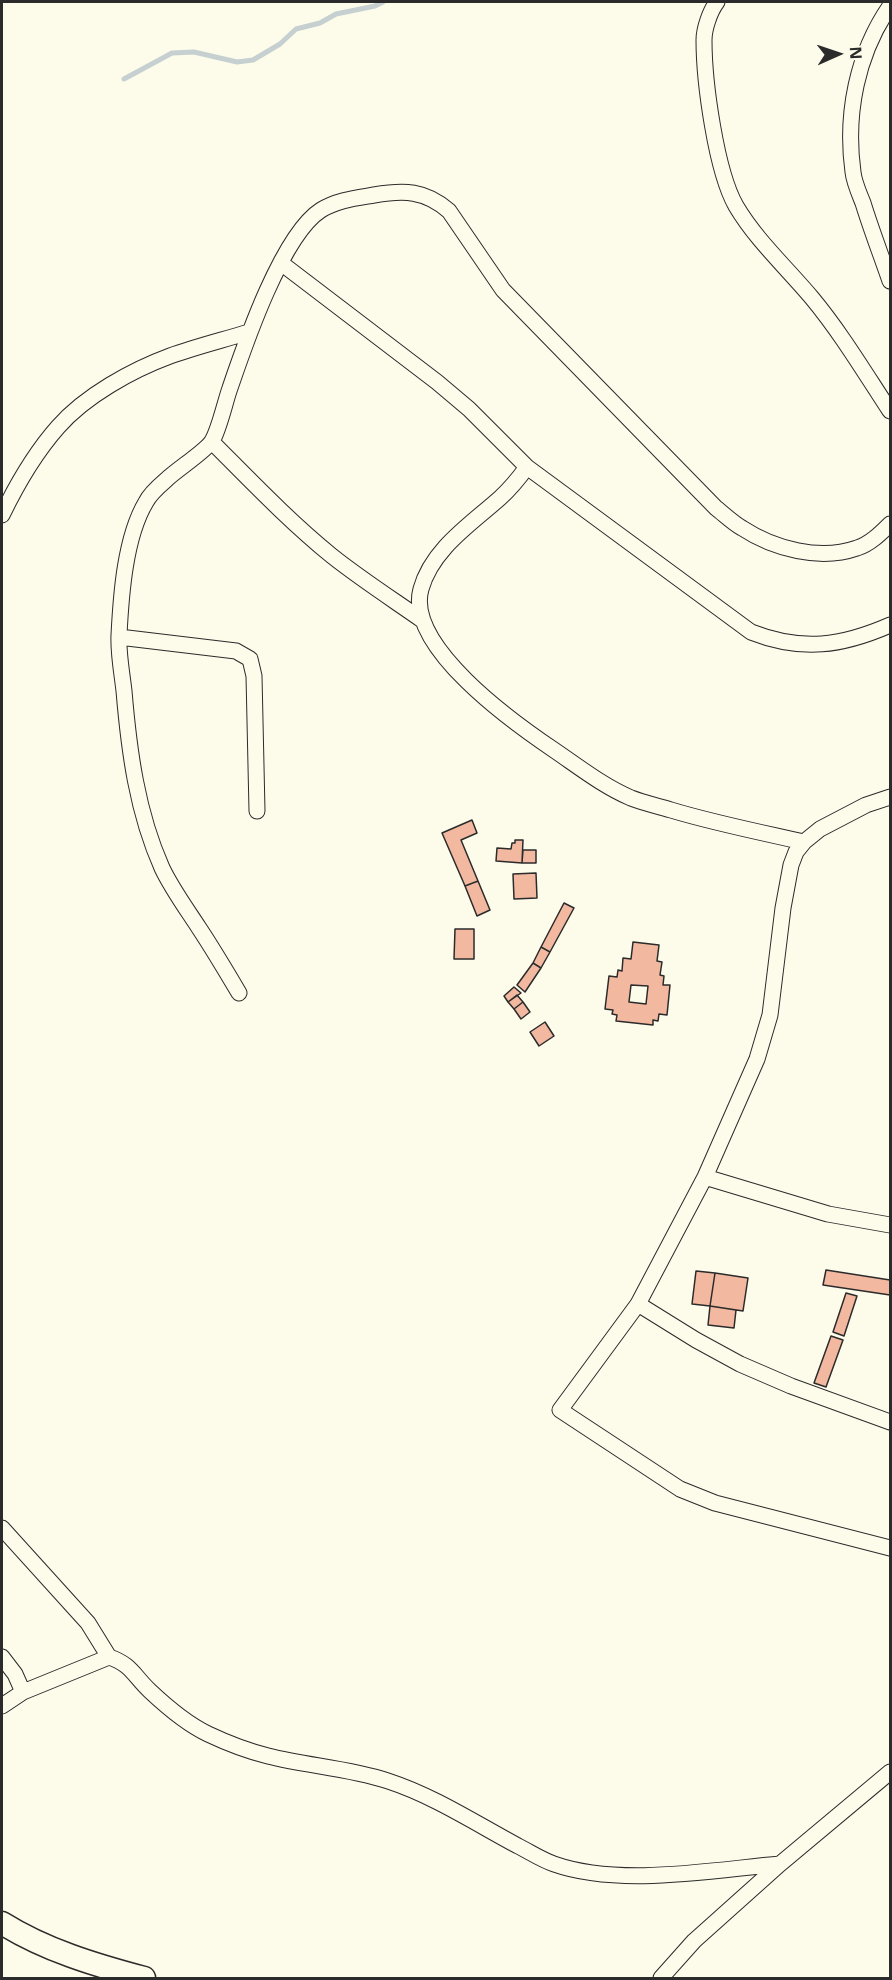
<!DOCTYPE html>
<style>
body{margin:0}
#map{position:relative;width:892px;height:1980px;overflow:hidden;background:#fdfbea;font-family:"Noto Sans",sans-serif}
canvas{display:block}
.frame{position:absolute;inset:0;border:3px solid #2b2b2b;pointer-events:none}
.north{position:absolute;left:808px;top:24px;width:60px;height:60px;-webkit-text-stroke:4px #fdfbea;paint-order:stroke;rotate:87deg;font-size:16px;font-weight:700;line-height:24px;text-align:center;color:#2b2b2b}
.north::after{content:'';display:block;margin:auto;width:21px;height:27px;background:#2b2b2b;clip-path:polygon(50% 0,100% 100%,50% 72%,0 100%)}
</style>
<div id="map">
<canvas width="892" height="1980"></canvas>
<div class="frame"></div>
<div class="north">N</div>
</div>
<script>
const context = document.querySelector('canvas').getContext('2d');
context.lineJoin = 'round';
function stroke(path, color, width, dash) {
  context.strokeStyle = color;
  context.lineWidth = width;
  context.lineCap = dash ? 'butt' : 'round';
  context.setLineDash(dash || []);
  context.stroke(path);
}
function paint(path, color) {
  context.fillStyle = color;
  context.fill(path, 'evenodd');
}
stroke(new Path2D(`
 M124 79 172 53 194 52 237 62 253 60 280 44 296 29 320 23 336 14 375 6 383 2`), '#c7d0d0', 5);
const building = new Path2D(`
 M472 820 477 833 461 840 478 881 465 886 442 833Z
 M515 840H523L522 863 496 861 497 848 511 849 512 843H515Z
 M523 850H536V863H522Z
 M536 873 537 898 514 899 513 874Z
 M478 881 490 910 477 916 465 886Z
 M564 903 574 908 550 952 541 947Z
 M455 929H474V959H454Z
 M633 942 659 945 657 961 662 962 660 975 664 976 663 985H670L667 1015 659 1014 658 1021 653 1020V1025L616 1021 617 1015 612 1014 613 1010 605 1009 609 976 617 977 618 970 622 971 623 958 631 959Z
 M541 947 550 952 541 968 533 963Z
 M533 963 541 968 525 992 517 985Z
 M631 985 648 986 646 1004 629 1002Z
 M514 987 521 993 508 1002 504 996Z
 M517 995 523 1002 514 1009 508 1002Z
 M523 1002 530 1012 521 1019 514 1009Z
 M545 1022 554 1036 539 1046 530 1032Z
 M826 1270 890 1280V1295L823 1285Z
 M696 1271 715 1273 710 1306 692 1304Z
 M715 1273 748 1278 743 1311 710 1306Z
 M846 1293 857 1296 844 1336 833 1332Z
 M710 1306 736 1310 734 1328 708 1325Z
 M831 1336 843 1340 826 1387 814 1383Z`);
paint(building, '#f2b8a0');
stroke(building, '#2b2b2b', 1.5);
const street = new Path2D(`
 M717 2C710 11 704 29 704 40 704 82 716 171 736 206 756 240 787 268 812 298 841 333 865 373 890 411
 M890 6C857 54 845 114 853 172 854 182 859 193 863 203 871 229 881 255 890 281
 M281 263 437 382 469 409 527 467 751 632C802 652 842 646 890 625
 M212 442C251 481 289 521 332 556 361 579 392 599 422 620
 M527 467C519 478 511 488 500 498 471 524 432 549 421 589 405 646 514 723 554 750 579 767 603 786 631 798 644 803 658 806 671 810 714 823 759 832 804 842
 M2 515C17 484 35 453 58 427 85 396 132 370 170 356 195 347 223 340 249 332
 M119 637 236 651 250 659 254 676 257 811
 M890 797 866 805 820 829 804 842 796 852 791 865 783 908 770 1015 757 1059 705 1177 638 1304 560 1410 680 1489 715 1503 890 1548
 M239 993C226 971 213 949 199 928 186 908 172 889 162 868 137 812 129 751 124 691 122 673 118 653 119 635 121 595 125 537 146 502 150 494 159 486 166 480 176 470 206 451 212 441 219 430 225 402 230 388 245 344 282 235 321 210 337 200 356 198 374 195 404 190 425 190 449 211L503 290 716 508C725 515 733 523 742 528 774 549 820 561 857 548 870 544 881 533 890 524
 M705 1177 828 1214 890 1225
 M638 1304 696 1340 740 1364 791 1386 890 1422
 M2 1528 88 1623 109 1657
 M2 1657 15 1674 23 1692
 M2 1706 23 1692 109 1657C131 1664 134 1676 150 1691 167 1707 187 1724 208 1734 227 1743 248 1751 268 1756 307 1766 349 1768 388 1781 434 1796 475 1823 518 1846 530 1852 542 1860 554 1864 619 1887 712 1870 780 1864
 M661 1978 694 1941 780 1864 890 1772`);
const secondary = new Path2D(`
 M2 1923C45 1950 95 1965 144 1978`);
stroke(street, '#2b2b2b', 17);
stroke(secondary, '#2b2b2b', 25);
stroke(street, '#fdfbea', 15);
stroke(secondary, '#fdfbea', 22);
</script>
